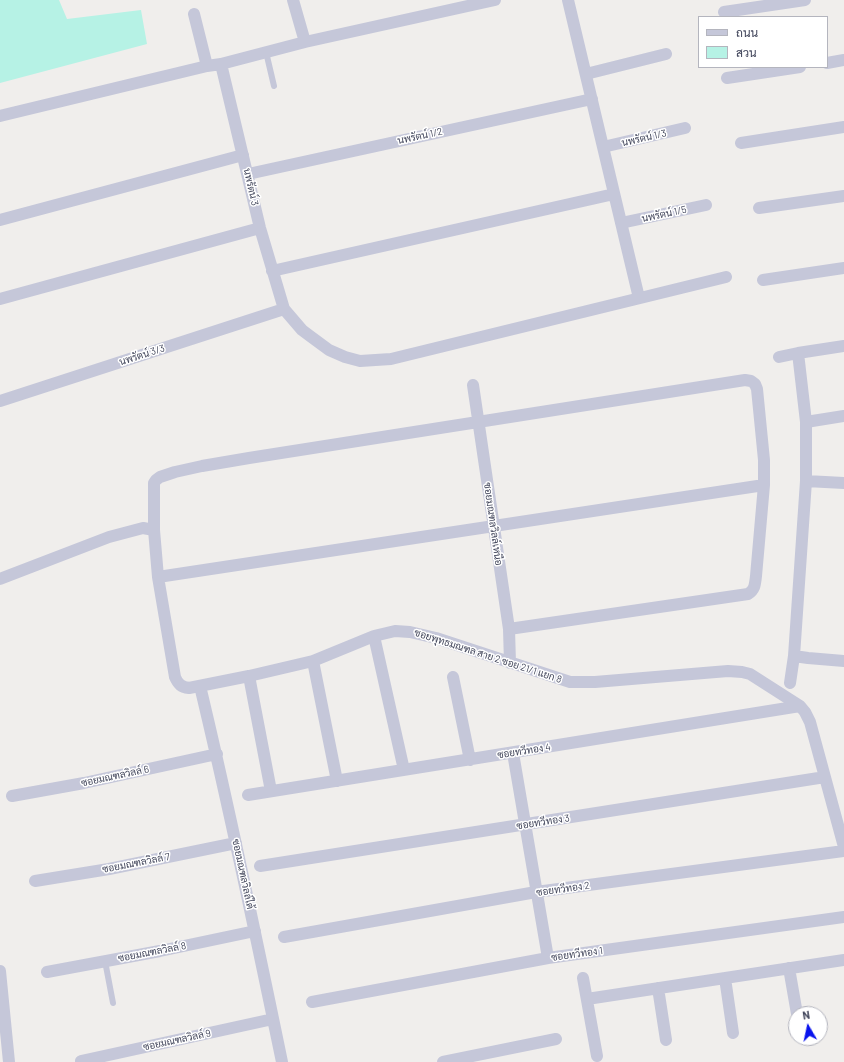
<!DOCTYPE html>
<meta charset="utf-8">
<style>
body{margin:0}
#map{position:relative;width:844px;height:1062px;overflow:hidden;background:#f0eeec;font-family:Barlow,Sarabun,sans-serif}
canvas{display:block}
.legend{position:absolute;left:698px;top:16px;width:130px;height:52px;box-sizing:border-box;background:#fff;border:1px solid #b4b5be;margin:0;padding:5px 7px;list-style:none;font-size:12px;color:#43475c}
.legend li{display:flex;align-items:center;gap:8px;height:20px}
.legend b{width:20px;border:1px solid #b4b5be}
.north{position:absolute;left:788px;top:1006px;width:40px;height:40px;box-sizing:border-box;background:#fff;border:1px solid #b4b5be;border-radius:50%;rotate:351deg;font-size:11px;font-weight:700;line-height:16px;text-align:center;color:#43475c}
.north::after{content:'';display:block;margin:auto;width:14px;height:18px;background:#0913ed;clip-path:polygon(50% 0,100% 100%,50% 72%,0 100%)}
</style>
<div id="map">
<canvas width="844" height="1062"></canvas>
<ul class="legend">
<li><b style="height:5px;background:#c5c7d9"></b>ถนน</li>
<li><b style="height:11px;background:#b6f2e5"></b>สวน</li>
</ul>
<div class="north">N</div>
</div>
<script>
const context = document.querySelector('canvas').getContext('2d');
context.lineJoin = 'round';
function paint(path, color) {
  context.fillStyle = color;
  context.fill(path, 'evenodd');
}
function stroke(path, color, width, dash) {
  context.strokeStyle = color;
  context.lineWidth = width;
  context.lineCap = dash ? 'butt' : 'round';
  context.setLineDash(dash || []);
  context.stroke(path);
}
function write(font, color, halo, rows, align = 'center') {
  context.font = font + ' Barlow,Sarabun,sans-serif';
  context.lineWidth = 3;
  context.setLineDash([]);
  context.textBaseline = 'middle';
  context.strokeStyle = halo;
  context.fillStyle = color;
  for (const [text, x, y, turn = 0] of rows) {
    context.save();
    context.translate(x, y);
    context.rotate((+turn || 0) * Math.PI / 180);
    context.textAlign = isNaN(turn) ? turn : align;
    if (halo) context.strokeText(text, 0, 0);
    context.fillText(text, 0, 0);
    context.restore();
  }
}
paint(new Path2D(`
 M0 0H59L67 19 141 10 147 44 0 83Z`), '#b6f2e5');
stroke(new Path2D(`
 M266 52 274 86
 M105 961 113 1003`), '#c5c7d9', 6);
stroke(new Path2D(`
 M293 0 305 42
 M568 0 639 298
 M724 12 805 0
 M194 14 207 66
 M827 63 844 60
 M221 64 260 228 284 309 302 330 310 336 329 350 345 357 360 361 391 359 726 277
 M586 74 666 54
 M727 78 800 67
 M0 116 207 66 221 64 305 42 495 0
 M741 143 844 127
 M603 147 685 128
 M248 174 592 99
 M759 208 844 196
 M0 220 243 155
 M621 223 706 205
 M272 271 614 194
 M763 280 844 268
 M0 299 260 228
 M798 353 806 422 844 416
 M779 357 798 353 844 346
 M473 385 509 629 510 663
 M0 401 284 309
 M806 422V481L794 656 808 658 844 661
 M806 481 844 483
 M154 530V483L156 480 160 477 175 472 202 466 249 458 745 380 751 381 755 384 757 389 764 460V485L756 576C755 584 755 590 748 594L509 629
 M158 577 764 485
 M0 579 109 537 143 528 154 530 158 577 175 677C178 684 181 687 189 688L249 676 313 661 374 636 395 631 410 632 436 638 570 682H595L728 671 742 672 750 674 800 706 805 712 810 722 844 847
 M374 636 404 770
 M313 661 337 781
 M249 676 271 791
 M453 677 470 760
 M790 683 794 656
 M200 686C230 811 256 936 282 1062
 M513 753 548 958
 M248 795 800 706
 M12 796 84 783 217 754
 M260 866 825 777
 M35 881 109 869 236 843
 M284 937 536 892 844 851
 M789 968 797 1014
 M0 971 9 1062
 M47 972 160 951 255 931
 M583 978 597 1056
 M725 978 733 1033
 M658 988 666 1040
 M587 999 844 960
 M312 1002 548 958 844 917
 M81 1061 273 1019
 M443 1062 556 1039`), '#c5c7d9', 12);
write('10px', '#43475c', '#fff', [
 ["นพรัตน์ 1/2",420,136,-12],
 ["นพรัตน์ 1/3",644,138,-13],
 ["นพรัตน์ 3",251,187,77],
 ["นพรัตน์ 1/5",664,214,-12],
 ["นพรัตน์ 3/3",142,355,-18],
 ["ซอยมณฑลวิลล์เหนือ",493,524,82],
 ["ซอยพุทธมณฑล สาย 2 ซอย 21/1 แยก 8",488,656,18],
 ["ซอยทวีทอง 4",524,751,-9],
 ["ซอยมณฑลวิลล์ 6",115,776,-12],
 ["ซอยทวีทอง 3",543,822,-9],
 ["ซอยมณฑลวิลล์ 7",136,863,-11],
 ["ซอยมณฑลวิลล์ใต้",243,874,78],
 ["ซอยทวีทอง 2",563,889,-8],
 ["ซอยมณฑลวิลล์ 8",152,952,-11],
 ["ซอยทวีทอง 1",577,954,-8],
 ["ซอยมณฑลวิลล์ 9",177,1040,-12]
]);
</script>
